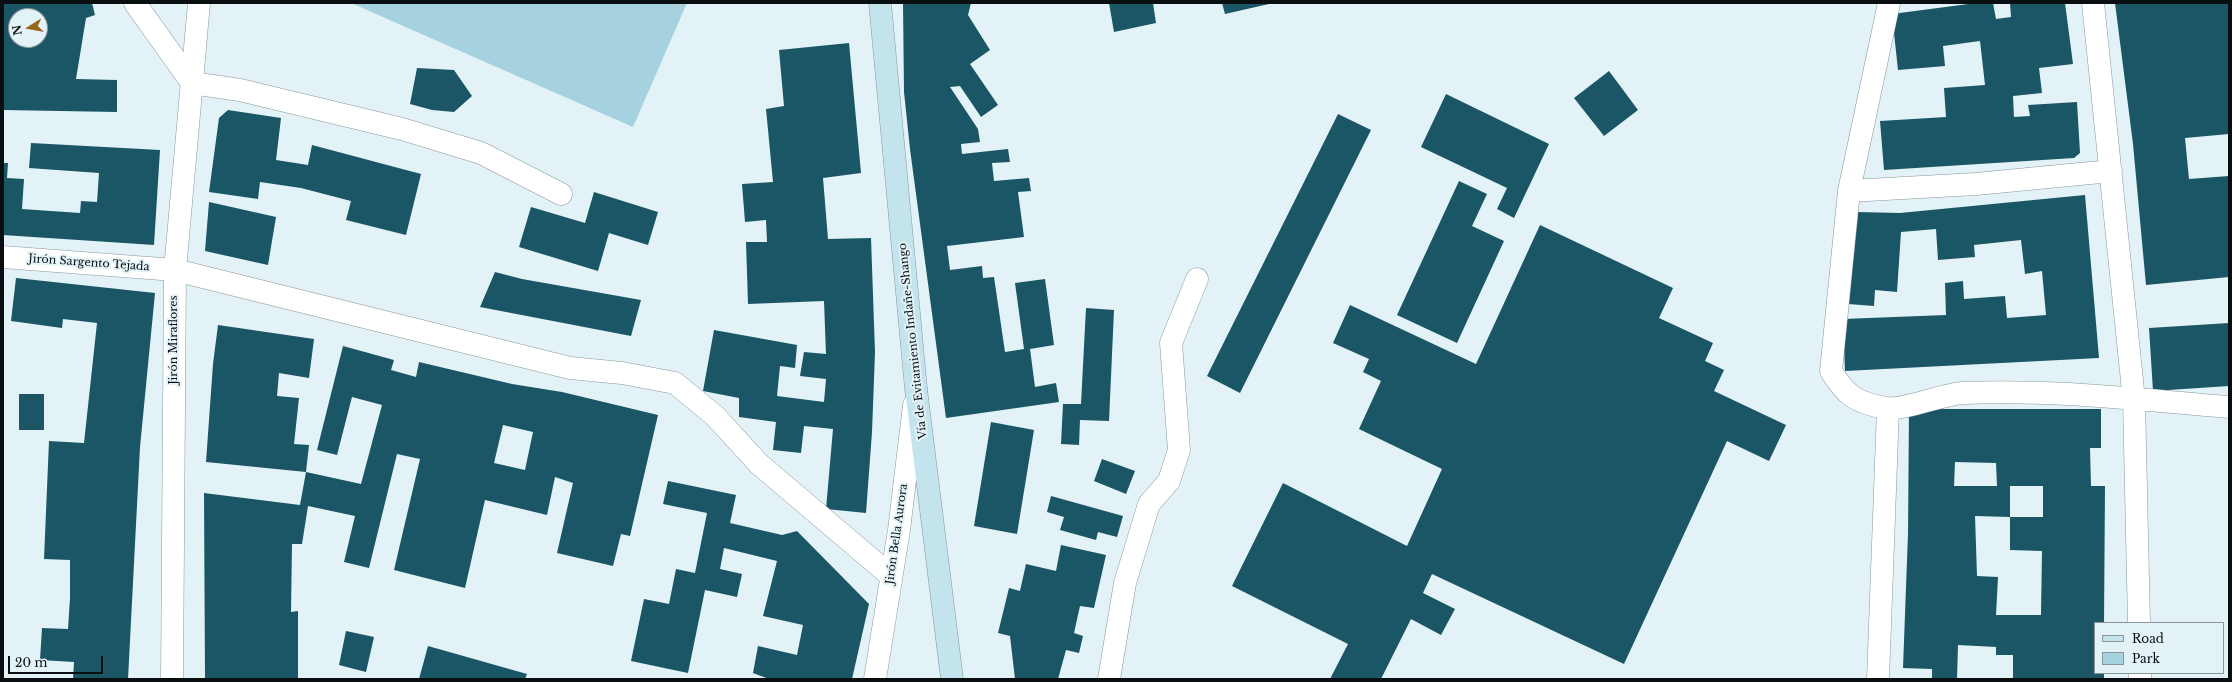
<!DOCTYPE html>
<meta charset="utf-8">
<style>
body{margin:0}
#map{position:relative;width:2232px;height:682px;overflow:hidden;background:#e2f2f6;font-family:"Libre Baskerville",serif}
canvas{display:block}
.frame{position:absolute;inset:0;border:4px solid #090e10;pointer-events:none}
.legend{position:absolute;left:2094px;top:622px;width:130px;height:52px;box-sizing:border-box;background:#e2f2f6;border:1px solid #8b979a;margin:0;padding:5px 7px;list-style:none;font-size:12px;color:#090e10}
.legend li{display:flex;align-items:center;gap:8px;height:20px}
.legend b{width:20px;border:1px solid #8b979a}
.north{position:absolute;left:8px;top:8px;width:40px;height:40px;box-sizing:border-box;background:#e2f2f6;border:1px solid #8b979a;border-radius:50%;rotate:259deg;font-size:11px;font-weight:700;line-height:16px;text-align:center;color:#090e10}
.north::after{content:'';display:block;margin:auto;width:14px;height:18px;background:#99641c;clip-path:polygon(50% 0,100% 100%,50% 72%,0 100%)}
.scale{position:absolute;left:8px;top:656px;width:95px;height:18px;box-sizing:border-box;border:2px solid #090e10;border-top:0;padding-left:5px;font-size:12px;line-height:14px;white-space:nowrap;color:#090e10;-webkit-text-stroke:3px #e2f2f6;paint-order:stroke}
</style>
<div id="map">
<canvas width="2232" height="682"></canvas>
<div class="frame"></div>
<ul class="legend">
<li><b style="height:5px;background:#c3e4ed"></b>Road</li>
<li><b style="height:11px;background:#a6d2e0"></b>Park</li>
</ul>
<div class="north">N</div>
<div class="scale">20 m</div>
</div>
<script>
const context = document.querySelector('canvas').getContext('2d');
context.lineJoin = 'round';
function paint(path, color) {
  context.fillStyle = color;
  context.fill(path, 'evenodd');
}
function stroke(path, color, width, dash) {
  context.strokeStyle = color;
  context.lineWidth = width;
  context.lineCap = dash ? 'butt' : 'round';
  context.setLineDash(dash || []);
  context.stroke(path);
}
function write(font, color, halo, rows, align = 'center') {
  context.font = font + ' "Libre Baskerville",serif';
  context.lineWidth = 4;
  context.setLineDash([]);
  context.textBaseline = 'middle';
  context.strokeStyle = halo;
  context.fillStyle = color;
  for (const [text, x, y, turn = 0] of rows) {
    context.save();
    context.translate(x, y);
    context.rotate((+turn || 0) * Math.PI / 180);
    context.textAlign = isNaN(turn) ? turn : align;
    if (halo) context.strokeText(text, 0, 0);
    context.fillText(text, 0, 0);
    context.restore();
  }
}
paint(new Path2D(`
 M351 3H687L633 127Z`), '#a6d2e0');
paint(new Path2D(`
 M3 3H92L95 15 86 18 76 79 117 80V112L3 110ZM16 16H40V40H16Z
 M903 3H971L968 15 990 50 970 64 998 105 981 117 960 86 950 87 978 129 980 142 961 144 962 154 1008 149 1010 162 992 163 994 181 1029 178 1031 191 1018 192 1024 237 947 246 950 270 982 266 983 278 994 277 1005 352 1024 349 1015 283 1045 279 1054 345 1030 349 1035 387 1056 383 1059 402 946 418 910 149 904 92Z
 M1109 3H1153L1156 23 1114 32Z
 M1222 3H1269V4L1225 14Z
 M1976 3H1993L1996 19 2011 17 2010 3H2065L2073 64 2039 68 2042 93 2013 96 2014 117 2030 116 2028 105 2077 102 2080 153 2074 158 1884 170 1880 121 1946 117 1944 88 1985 85 1980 41 1943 46 1945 66 1898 70 1892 14Z
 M2115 3H2229V134L2185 138 2189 179 2229 176V277L2146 285 2133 144Z
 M849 43 861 173 823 178 828 239 871 238 875 352 872 432 866 513 826 509 833 429 804 426 801 453 773 450 776 422 739 417V398L703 391 714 330 797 345 795 368 780 366 777 396 824 402 826 379 800 376 804 352 826 354 824 301 748 304 746 242H767L766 220 745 222 742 184 773 182 766 109 784 106 779 50Z
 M417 68 454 70 472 96 454 112 432 110 410 104Z
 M1609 71 1638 110 1604 136 1574 98Z
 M1446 94 1549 144 1514 218 1497 209 1507 188 1421 147Z
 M228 110 281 118 276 160 308 165 312 145 421 174 406 235 346 220 351 201 301 188 260 182 258 199 209 192 219 118Z
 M1338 114 1371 130 1240 393 1207 376Z
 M31 143 160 150 154 245 3 235V163H8L7 178 24 179 22 209 80 213 81 201 97 202 99 173 29 168Z
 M1459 181 1487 194 1472 226 1504 241 1457 343 1397 315Z
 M594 192 658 212 648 245 609 233 598 271 519 247 531 207 585 223Z
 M2085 195 2099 358 1845 371 1843 319 1946 315 1945 283 1963 281 1964 299 2005 296 2007 318 2046 315 2042 271 2025 274 2021 240 1974 245 1975 257 1938 260 1936 229 1901 232 1897 292 1875 290 1874 306 1848 304 1857 212 1900 213Z
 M209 202 276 217 268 265 205 251Z
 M1540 225 1673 288 1659 318 1713 343 1705 361 1724 370 1714 391 1786 425 1769 461 1727 441 1624 664 1432 574 1423 593 1455 609 1441 635 1411 619 1381 679H1330L1348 644 1232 586 1283 483 1407 546 1442 469 1359 429 1381 381 1363 372 1369 359 1333 343 1350 305 1476 364Z
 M495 272 522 279 641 300 631 336 480 307Z
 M16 278 155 293 140 447 128 679H73L74 662 40 660 42 628 68 629 70 598V560L44 559 49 441 84 443 97 323 63 319 62 328 11 321Z
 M1086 308 1114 310 1109 421 1080 420 1079 445 1061 444 1063 404H1081Z
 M2229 323V386L2153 391 2149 328Z
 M218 325 314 339 309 378 279 373 277 396 299 398 294 444 309 445 306 472 206 462 213 364Z
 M343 346 394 360 391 370 416 377 419 362 512 384 562 392 658 415 630 536 621 534 613 566 557 553 573 483 555 477 547 515 485 500 465 588 394 570 420 459 397 454 369 568 344 562 355 516 308 506 302 544H292L291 612 298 611V679H205L204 493 300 505 306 472 361 484 382 405 352 397 337 455 317 450ZM503 425 533 432 525 470 494 463Z
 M19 394H44V430H19Z
 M1909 409H2101V448H2090L2091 486H2105L2104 623H2095V673H2104V679H2013V655H1996V647L1958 645 1957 679H1932V669L1903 668 1908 534ZM1955 462 1996 463 1997 486H1954ZM2010 486H2043V517H2010V550L2042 551 2041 615H1996L1998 577 1977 576 1975 516 2010 517Z
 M991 422 1034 430 1017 534 974 526Z
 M1102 459 1135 471 1126 494 1094 481Z
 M668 481 736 495 730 523 782 535 797 531 869 604 852 679H769L753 673 758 646 797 655 803 625 763 616 777 561 724 548 720 569 742 574 737 597 705 590 688 673 631 661 644 599 669 604 676 569 695 573 707 513 663 504Z
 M1051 496 1123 516 1117 537 1098 532 1096 540 1060 530 1064 517 1047 512Z
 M1061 545 1106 555 1094 608 1080 606 1074 633 1083 636 1079 653 1066 650 1058 679H1015L1010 636 998 633 1009 588 1020 591 1026 564 1056 571Z
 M346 631 374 637 366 672 339 665Z
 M428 646 527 674 525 679H419Z`), '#1a5665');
const street = new Path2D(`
 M135 3 192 83 240 90 402 129 481 153 561 194
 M1889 3 1849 191 1831 371C1846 396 1857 403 1886 408 1902 411 1943 394 1963 393 2052 389 2140 400 2229 407
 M2093 3 2134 400 2139 623
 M1849 191 1976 184 2111 171
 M3 257 175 270 570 368 622 373 675 383 715 416 759 464 891 576
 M2140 673V679
 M172 679 175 270 199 3
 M875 679 899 530 914 405
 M1109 679 1125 583 1149 504 1169 481 1179 450 1171 343 1197 279
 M1878 679 1888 409`);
const secondary = new Path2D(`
 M880 3 916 389 952 679`);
stroke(street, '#89979c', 23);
stroke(secondary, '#89979c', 23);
stroke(street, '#fff', 22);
stroke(secondary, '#c3e4ed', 22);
write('11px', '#090e10', '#e2f2f6', [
 ["Jirón Sargento Tejada",89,263,4],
 ["Jirón Miraflores",174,340,-90],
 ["Vía de Evitamiento Indañe-Shango",913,341,-96],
 ["Jirón Bella Aurora",897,534,-82]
]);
</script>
